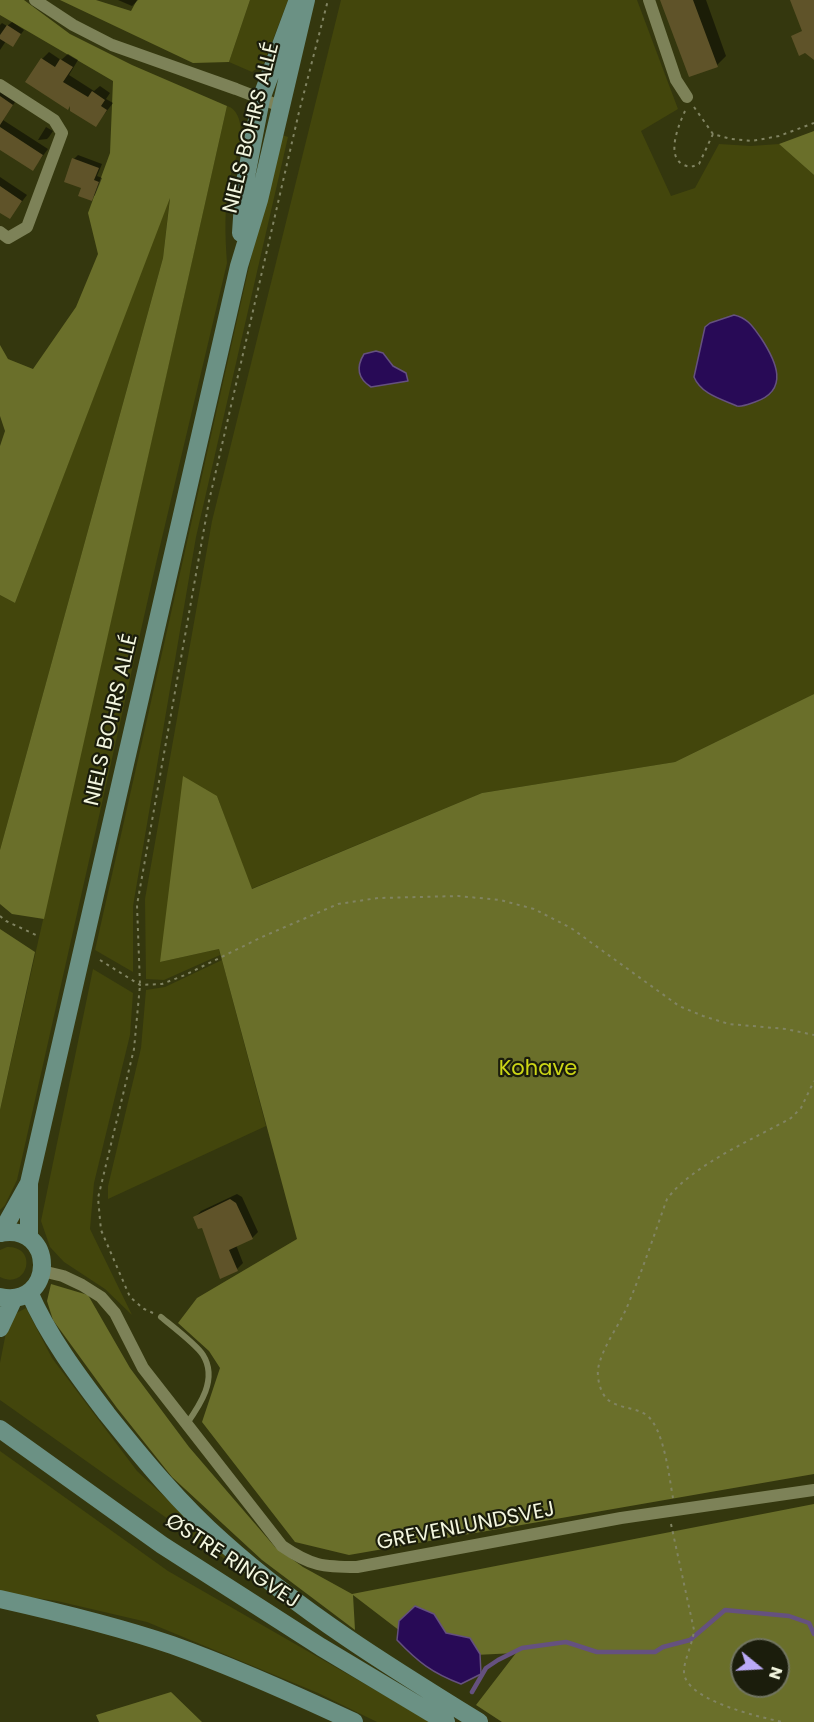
<!DOCTYPE html>
<meta charset="utf-8">
<style>
body{margin:0}
#map{position:relative;width:814px;height:1722px;overflow:hidden;background:#34370e;font-family:Poppins,sans-serif}
canvas{display:block}
.north{position:absolute;left:730px;top:1638px;width:60px;height:60px;box-sizing:border-box;background:#1b1d0c;border:2px solid #717460;border-radius:50%;rotate:108deg;font-size:16px;font-weight:700;line-height:24px;text-align:center;color:#f3f6df}
.north::after{content:'';display:block;margin:auto;width:21px;height:27px;background:#baaaf6;clip-path:polygon(50% 0,100% 100%,50% 72%,0 100%)}
</style>
<div id="map">
<canvas width="814" height="1722"></canvas>
<div class="north">N</div>
</div>
<script>
const context = document.querySelector('canvas').getContext('2d');
context.lineJoin = 'round';
function paint(path, color) {
  context.fillStyle = color;
  context.fill(path, 'evenodd');
}
function stroke(path, color, width, dash) {
  context.strokeStyle = color;
  context.lineWidth = width;
  context.lineCap = dash ? 'butt' : 'round';
  context.setLineDash(dash || []);
  context.stroke(path);
}
function write(font, color, halo, rows, align = 'center') {
  context.font = font + ' Poppins,sans-serif';
  context.lineWidth = 4.5;
  context.setLineDash([]);
  context.textBaseline = 'middle';
  context.strokeStyle = halo;
  context.fillStyle = color;
  for (const [text, x, y, turn = 0] of rows) {
    context.save();
    context.translate(x, y);
    context.rotate((+turn || 0) * Math.PI / 180);
    context.textAlign = isNaN(turn) ? turn : align;
    if (halo) context.strokeText(text, 0, 0);
    context.fillText(text, 0, 0);
    context.restore();
  }
}
paint(new Path2D(`
 M250 0H288L264 63 252 72 229 62Z
 M341 0H637L678 109 641 131 671 196 695 188 719 144 751 146 779 144 814 175V694L675 762 482 793 251 889 217 796 160 962 219 949 220 955 164 980 146 979 145 899 212 521Z
 M227 106C238 109 241 123 241 133 241 149 233 163 230 178 224 207 225 234 227 263L157 559 17 1180 5 1205 0 1210V1110Z
 M279 134 288 137 196 537 133 906V972L95 950Z
 M170 196 163 258 0 850V595L15 603Z
 M222 960 266 1126 108 1199V1186L141 1048 146 990 165 987Z
 M93 969 133 993 130 1035 94 1183 90 1229 132 1315 105 1289 64 1262 50 1247 41 1221Z
 M7 1247C39 1246 28 1291 0 1277V1250Z
 M26 1308 52 1358 137 1471 195 1525 288 1604 0 1400V1363L9 1317Z
 M0 1451 168 1571 431 1722H377L318 1693 147 1622 57 1601 0 1593Z`), '#43460c');
paint(new Path2D(`
 M0 0H24L70 34 132 65 227 106 44 919 12 914 0 904V850L163 258 170 198 15 603 0 595V446L5 431 0 416V345L8 359 33 369 76 307 98 254 88 213 110 153 113 81 0 15Z
 M60 0H96L131 11 137 0H250L229 62 193 63Z
 M814 131V175L779 144Z
 M814 694V1474L349 1555 295 1542 202 1422 220 1368 209 1351 178 1323 197 1298 297 1239 219 949 160 962 183 776 217 796 252 889 482 793 675 762Z
 M0 929 35 952 0 1110Z
 M51 1284 88 1295 130 1368 189 1447 275 1547 303 1567 352 1594 814 1504V1722H502L476 1705 516 1653 434 1657 353 1595 355 1630 262 1560 172 1477 117 1408 53 1320 47 1301ZM742 1650H778V1686H742Z
 M171 1692 202 1722H99L96 1715Z`), '#6a6f2a');
const water = new Path2D(`
 M734 315C748 318 753 327 761 338 776 361 790 390 755 402 749 404 743 407 737 406 721 399 701 394 694 377L705 327 710 323Z
 M376 351 383 353 393 366 406 373 408 381 371 387C357 378 356 367 364 354Z
 M415 1606 434 1614 446 1633 470 1638 480 1654 481 1674 461 1684C432 1673 418 1662 397 1640L399 1621Z`);
paint(water, '#280a56');
stroke(water, '#65517f', 1.5);
paint(new Path2D(`
 M118 0H138L132 6Z
 M662 0H706L726 56 717 65Z
 M12 22 24 30 13 45 6 41 0 50V25L2 23 7 26Z
 M49 52 61 60 68 54 78 60 69 75 94 91 100 86 110 93 106 99 113 103 96 125 72 104 42 59Z
 M0 90 17 99 3 120 48 149 33 169 0 148Z
 M46 127 53 131 49 137 47 139 38 140Z
 M78 155 102 164 97 176 102 178 95 195 91 199 74 159Z
 M0 177 27 195 10 217 0 210Z
 M237 1194 242 1197 258 1232 252 1238 236 1245 243 1263 237 1269 194 1218 201 1211Z`), '#0007');
stroke(new Path2D(`
 M472 1692 486 1668 498 1660 522 1648 566 1642 597 1652H655L663 1647 690 1640 725 1610 789 1616 809 1623 814 1634`), '#65517f', 4.5);
paint(new Path2D(`
 M660 0H693L718 67 689 77Z
 M790 0H814V60L805 53 799 56 791 36 802 31Z
 M7 25 21 34 13 47 0 39V35Z
 M41 58 55 67 60 59 73 67 63 82 88 97 92 91 105 100 101 106 107 110 96 127 70 111V106L68 110 25 82Z
 M0 96 13 105 0 125Z
 M0 127 43 155 33 171 0 150Z
 M72 158 99 168 94 180 99 182 92 201 78 196 81 188 64 182Z
 M0 186 22 201 10 219 0 213Z
 M230 1199 236 1203 253 1239 229 1250 238 1271 220 1279 202 1228 198 1229 193 1217Z`), '#5f5329');
stroke(new Path2D(`
 M694 107 713 134 731 139 752 141 779 136 814 123
 M685 111C679 124 665 157 684 165 690 168 694 166 699 164L713 134
 M0 916 6 921 36 935
 M100 960 140 985 162 984 185 975 262 937 338 904 378 898 458 896 500 900 534 909 571 928 679 1006 703 1016 729 1024 786 1029 814 1035
 M153 1313 144 1309 130 1297 101 1230 98 1198 134 1049 140 985 137 905 209 501 299 112 328 0
 M673 1498C669 1477 664 1426 645 1414 633 1407 617 1408 607 1399 600 1392 597 1378 598 1369 602 1347 619 1326 627 1307 642 1272 654 1235 667 1199 692 1165 754 1139 791 1118L801 1108 814 1081
 M671 1524 694 1630C693 1643 684 1660 684 1671 683 1700 760 1717 782 1722`), '#818462', 2, [3, 4.5]);
stroke(new Path2D(`
 M161 1317C172 1326 197 1345 203 1355 218 1379 200 1405 186 1425`), '#7d8258', 6);
stroke(new Path2D(`
 M35 0 73 25 112 45 236 89 280 106
 M649 0 676 80 687 97
 M0 85 54 120 62 133 27 227 8 238 0 232
 M42 1271 63 1276 82 1285 101 1297 115 1313 143 1368 282 1546C311 1566 323 1567 357 1567L621 1518 814 1490`), '#7d8258', 12);
stroke(new Path2D(`
 M241 233 244 187 261 99 297 2
 M0 1233C57 1222 55 1309 0 1297
 M1 1233 28 1185
 M29 1238V1183L239 266 259 200 306 0
 M29 1292C48 1336 78 1376 107 1414 143 1459 180 1504 223 1542 301 1612 390 1667 479 1722
 M0 1328 14 1298
 M0 1429 162 1545 321 1647 446 1722
 M0 1599C58 1612 116 1626 172 1645 234 1667 294 1694 354 1722`), '#6b9184', 18);
write('21px', '#f3f6df', '#1b1d0c', [
 ["NIELS BOHRS ALLÉ",252,128,-76],
 ["NIELS BOHRS ALLÉ",112,720,-77],
 ["GREVENLUNDSVEJ",466,1527,-11],
 ["ØSTRE RINGVEJ",232,1562,33]
]);
write('21px', '#ccd616', '#1b1d0c', [
 ["Kohave",538,1070]
]);
</script>
